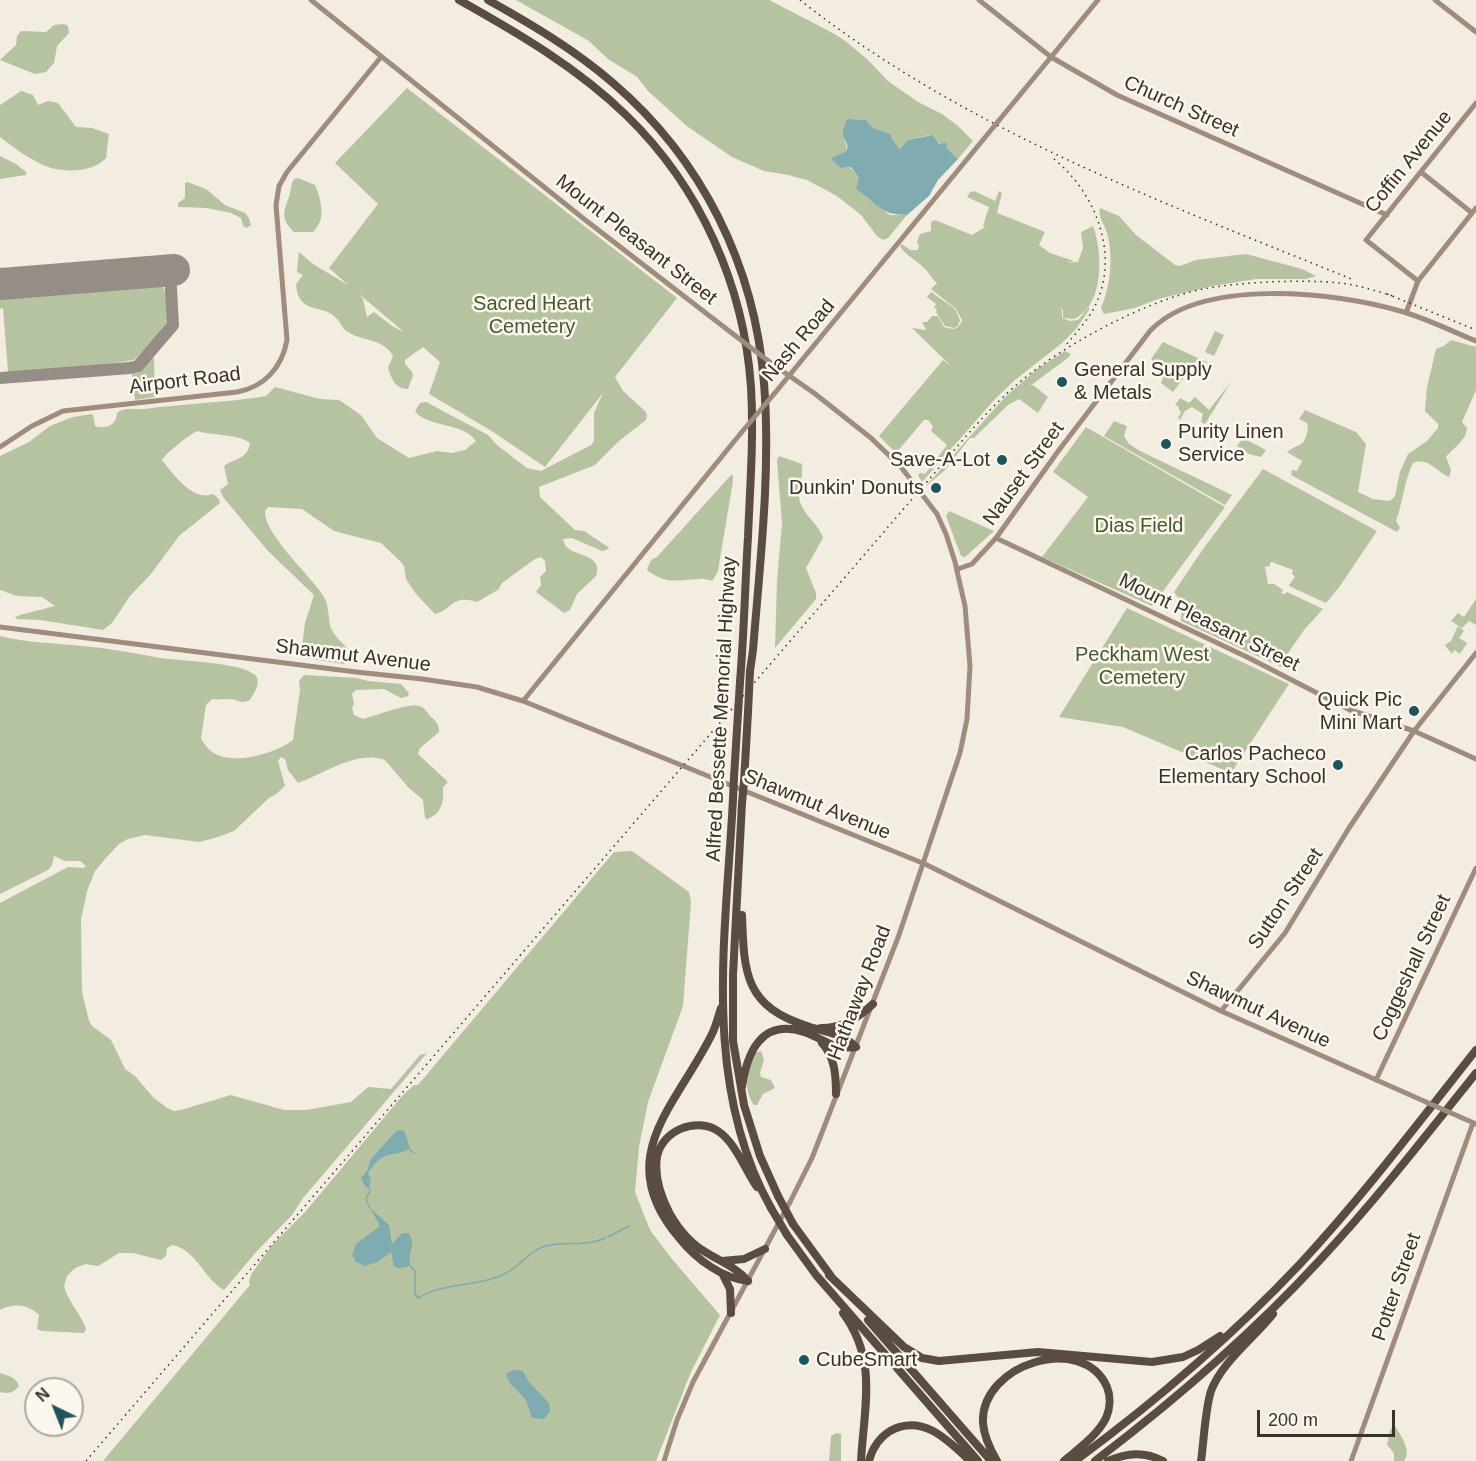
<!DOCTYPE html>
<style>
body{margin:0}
#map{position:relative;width:1476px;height:1461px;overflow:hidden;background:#f3ece1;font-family:Arial,sans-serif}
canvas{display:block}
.north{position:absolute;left:24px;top:1377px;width:60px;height:60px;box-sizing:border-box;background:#fbf6ee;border:2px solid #aea7a0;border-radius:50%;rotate:317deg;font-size:16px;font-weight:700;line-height:24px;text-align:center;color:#3a312b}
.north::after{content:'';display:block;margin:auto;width:21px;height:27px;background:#20545c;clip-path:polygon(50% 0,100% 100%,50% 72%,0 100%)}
.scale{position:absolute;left:1257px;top:1410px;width:138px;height:27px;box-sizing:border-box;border:3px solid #3a312b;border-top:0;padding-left:8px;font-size:18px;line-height:21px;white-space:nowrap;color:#3a312b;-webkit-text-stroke:4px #fbf6ee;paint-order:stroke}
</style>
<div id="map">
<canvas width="1476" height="1461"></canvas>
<div class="north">N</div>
<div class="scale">200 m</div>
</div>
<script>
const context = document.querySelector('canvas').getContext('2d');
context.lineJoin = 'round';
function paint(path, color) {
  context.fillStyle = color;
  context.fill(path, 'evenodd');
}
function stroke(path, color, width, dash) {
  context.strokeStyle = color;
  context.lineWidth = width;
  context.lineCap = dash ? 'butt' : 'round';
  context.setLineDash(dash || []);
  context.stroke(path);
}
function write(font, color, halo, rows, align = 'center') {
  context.font = font + ' Arial,sans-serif';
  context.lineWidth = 5;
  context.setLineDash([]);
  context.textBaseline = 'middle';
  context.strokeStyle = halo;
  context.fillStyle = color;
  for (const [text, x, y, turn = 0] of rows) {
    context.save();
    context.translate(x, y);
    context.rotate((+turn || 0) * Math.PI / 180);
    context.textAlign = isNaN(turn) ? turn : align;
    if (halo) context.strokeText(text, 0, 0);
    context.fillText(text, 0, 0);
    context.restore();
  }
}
paint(new Path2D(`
 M516 0H769L831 32 844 40 867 59 888 81 918 102 942 114 958 126 973 141 958 159 947 148 937 142 933 137 929 135 908 140 901 149 895 145 893 138 873 128 866 120 850 119C848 123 844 130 844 134 844 148 855 151 833 157V161L842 168 850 167 859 178 864 194 874 203 890 215H907L888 238 883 240 877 236 861 215 837 196 807 180 788 175 764 171 732 157 688 127 649 92 637 77 608 59 589 41Z
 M64 24 68 26 69 33 57 46 54 63 46 72 35 74 0 60 16 45 17 36 21 31 46 32 54 25Z
 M407 88 677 298 615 377 623 391 646 412 647 415 646 420 619 441 595 465 539 487 540 497 575 530 584 531 608 547 609 549 602 551 572 538 563 539 566 547C569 548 571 551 575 552 586 557 602 559 596 576L577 594 570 610 564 613 536 592 541 585 540 577 546 571 545 561 541 557 535 559 502 583 498 590 477 602C451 594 453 610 435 614L416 594 406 579 404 566 401 562 381 543 334 531 302 509 268 507 265 511C264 534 308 573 322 594 329 604 328 614 330 625 333 636 343 643 350 651L344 664 305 658 301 655 305 623 314 595 268 551 223 497 220 490 228 484 224 466C235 458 248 459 250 443 235 433 213 436 197 431 188 436 167 452 162 460 173 474 193 502 213 494L219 499 220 503 179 536 151 574 130 596 112 623 103 630 40 620 17 619 15 617 20 615 55 606 42 597 17 596 0 590V456L29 442 50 426 73 417 92 414 94 418 95 426C105 430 117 425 117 413 127 406 133 410 144 409 180 404 217 403 253 398L266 396 275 387 320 399 339 400 361 415 377 438 409 458 437 451 452 453 465 450 476 441C463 422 425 427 415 411L420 403 426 402 488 435 497 445 527 468 541 471 591 445 594 441V413L603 393 545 467 490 430 429 394 440 362 423 347 405 360V364C417 377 413 373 408 389 395 389 392 379 388 368L393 356C383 338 364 342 348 332 341 328 341 322 336 318 323 303 298 316 296 284L303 275 297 272 299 252 313 264 348 285 329 268 378 204 335 163ZM359 294 404 332 392 326 374 312 367 317 363 299Z
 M21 91 33 95 38 105 48 101 58 103 76 127 92 128 109 134 106 158C94 172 65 173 48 167 32 161 14 148 0 137V105Z
 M0 156 16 164 26 172V175L0 179Z
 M298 178 315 185C321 200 327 219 313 232H294C281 219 283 212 289 197 291 191 291 184 294 179Z
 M187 182 206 189 225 205 245 213 249 218 251 225 247 228 243 226 241 218 231 213 207 208 178 207V203L185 198V183Z
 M974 191 995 201 999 191 1002 193 997 213 1045 232 1039 245 1050 253 1074 261 1067 263 1078 262 1083 248 1081 232 1093 226C1102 250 1106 304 1074 319L1063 318V310L1060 307 1062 311V318L1070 321 1078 320 1089 307V310L1076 329 1062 343 1015 380 995 399 922 482 918 475 920 473 925 474 947 445 931 431 933 426 928 420H924L896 453 879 436 943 360 951 366 912 328 926 330 922 322H927L932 316H938L944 327C953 330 959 330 962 320L956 309 931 289 937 283C931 278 928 271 923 267 915 259 906 256 900 246L902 244 910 250H918L919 246 917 242 920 234 931 231V222L935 220 972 235 985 227 983 226 989 207 967 197 970 192Z
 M1100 208 1119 216 1136 235 1175 265 1180 266 1196 260 1246 254 1302 269 1316 276 1306 279H1256L1213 286 1158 299 1135 308 1104 314 1101 308C1111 286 1114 253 1106 230 1103 222 1098 217 1100 208Z
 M154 280 161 282 167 297V322L151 343 134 360 108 364 8 372 3 308 0 309V314V292Z
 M931 292 955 309 960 320 958 326 954 328 945 326 936 312 937 310 934 307 936 304 927 297Z
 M1215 331 1224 335 1214 356 1205 352Z
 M1451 340 1476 347V390L1462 422 1467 428C1466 441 1453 448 1446 457L1451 470 1449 477C1436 472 1429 457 1413 463 1404 481 1403 502 1396 521L1400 528 1397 532 1291 475 1292 470 1297 471 1302 461 1287 452C1300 442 1305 449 1308 427L1307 423 1299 419 1305 410 1307 411 1356 432 1366 444 1358 492 1373 499 1390 501 1395 496 1400 472 1408 454 1427 441 1438 428V424L1425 411 1427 387 1436 349 1444 346Z
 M1163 342 1211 364 1197 360 1173 392 1161 383 1164 375 1161 369 1151 359Z
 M1065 351 1071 354 1069 357 1030 386 1033 385 1048 397 1038 413 1019 399 1008 405 974 438H970L944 471 925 487 1005 397 1037 369Z
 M151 357 154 359 155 397 135 400 132 374Z
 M1231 382 1205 424 1201 422 1203 414 1192 407 1185 411 1180 420 1178 418 1181 412 1179 410V407L1175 405 1180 398 1189 403 1195 397 1209 410Z
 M1114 421 1127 426 1124 436 1129 444 1140 451 1232 495 1225 505 1104 436Z
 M1086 427 1225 507 1152 606 1042 557 1088 497 1053 472Z
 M1243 438 1266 450 1261 457 1249 454 1237 446Z
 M779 456 802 464C804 477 796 489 800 502 805 517 819 524 823 538L806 568 816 593V599L775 648 777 581 782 523 777 460Z
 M1263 469 1377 531 1340 586 1326 603 1291 587 1289 585 1295 577 1292 574 1293 570 1272 562 1270 563V566L1265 567 1268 584H1274L1283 590 1281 593 1284 594 1287 592 1323 609 1304 630 1284 659 1285 664 1281 667 1181 621 1182 604 1174 592 1203 549Z
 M731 475H733V481L718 571 713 580C708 581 705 578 699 579 677 580 666 585 647 570L651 560 657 557Z
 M949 511 994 531 965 557 961 556 946 516Z
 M1476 599V625L1469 621 1462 628 1451 621 1458 613 1464 617Z
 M1127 608 1289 684 1231 773 1123 727 1059 717Z
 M1458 626 1464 631 1459 638 1467 643 1460 654 1454 650 1452 654 1445 645 1451 641Z
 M0 636C27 643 55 643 82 646 108 648 134 653 160 658 180 661 241 662 255 675 262 682 254 693 250 700 238 705 239 699 229 699 223 699 218 700 212 699L206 705 201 739C205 745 211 753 218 755 237 764 277 753 293 740L300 690 299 681 304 675 357 678 368 681 401 684 409 693 408 696 401 698 384 689 356 690 352 694 354 704 352 708 354 715 363 719C376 716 407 703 419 706 425 708 427 712 430 716 436 721 439 724 439 732L420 748 418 754 448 782 443 787C444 801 442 813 428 819L425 818 423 800 408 787 385 760C356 750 324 774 298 783L288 770 285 759 281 757 278 761 285 786 275 795 270 797 234 831 218 837 199 842 145 835 128 839 119 844 105 859 95 871 87 891 81 920 82 992 89 1021 92 1026 111 1040 125 1069 135 1076 153 1097 167 1108 174 1111 181 1110 231 1095 284 1110H307L351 1102 368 1087 391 1089 420 1055 427 1053 303 1198 292 1215 256 1252 224 1290C204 1279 196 1249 172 1245L167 1248 166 1256 161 1260 133 1253H119L98 1266 86 1264 75 1268 67 1276 64 1286C68 1302 81 1314 86 1329L84 1333 42 1331 37 1329 39 1315C28 1304 13 1303 0 1310V903L68 867 83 868 86 866 80 861H65L54 856 52 865 48 870 0 894Z
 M632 851 689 892 691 902 683 1006 648 1102 639 1147 635 1192 650 1230 672 1259 720 1315 691 1372 656 1461H103L250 1285 249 1281 252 1273 272 1245 305 1212 403 1095 414 1085H418L614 852Z
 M761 1051 764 1060 760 1073 761 1077 771 1080 775 1088 763 1094 757 1105H754C742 1087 748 1072 755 1053Z
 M0 1373C9 1376 15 1376 19 1386 13 1393 9 1394 0 1392Z
 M1395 1426C1401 1436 1412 1451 1404 1461H1394V1453L1387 1445 1390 1430Z
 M836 1433 841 1434V1461H829L831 1436Z`), '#b5c3a0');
paint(new Path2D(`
 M850 119 866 120 873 128 890 134 896 145 900 149 908 140 932 135 939 144 947 143V148L958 159 938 180 929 196 907 215C879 215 878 203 856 189L859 178 851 167 841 168 832 160 833 157C860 149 841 143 843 130 844 127 846 124 846 120Z
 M404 1130 410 1149C389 1158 384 1149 368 1173L371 1180 369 1189 365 1186 361 1178 367 1171 371 1159 396 1131Z
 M370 1208 389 1225 392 1244 402 1233H408C417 1243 408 1252 410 1264L407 1267 398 1268 394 1266 391 1252 378 1262 365 1266 356 1262 352 1255 356 1244 380 1226Z
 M514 1370 523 1371 529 1382 549 1403 550 1411 544 1419 532 1418 526 1400 509 1382 506 1374Z`), '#7fabb1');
stroke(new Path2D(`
 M409 1149 414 1153
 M370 1208 366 1200 370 1190
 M608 1237 629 1226
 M409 1264 415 1271V1294L418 1298C446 1281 479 1288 508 1272 521 1265 530 1250 546 1246 565 1241 587 1247 605 1238`), '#7fabb1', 1.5);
stroke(new Path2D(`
 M0 378 130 368 138 366 173 325 170 271`), '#968e86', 12);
stroke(new Path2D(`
 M0 284 174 270`), '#968e86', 32);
stroke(new Path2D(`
 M311 0 584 219 733 334
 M979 0 1051 57 1117 95 1387 215
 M1435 0 1476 32
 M1421 172 1472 213
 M1418 281 1366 240 1476 103
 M1406 313 1418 281 1476 208
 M774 394 1098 0
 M0 447 32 426 63 411 237 392C264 387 282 368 287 340L276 205 279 186 287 172 381 57
 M996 538 1249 658 1350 710 1414 731 1476 759
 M958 569 972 564 996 538 1059 450 1150 331C1201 277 1335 292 1400 311 1426 318 1451 331 1476 341
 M0 627 356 672 422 679 477 687 523 701 925 864 1221 1011 1426 1102
 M523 701 741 433
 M1221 1011 1285 933 1349 828 1414 731 1476 653
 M1376 1080 1476 868
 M1451 1113 1476 1124
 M664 1461 677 1420 693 1382 790 1202 812 1158 899 935 960 753 967 719 970 666 965 606 955 562 946 534 937 514 901 467 871 438 814 393 771 363
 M1351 1461 1473 1123`), '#a08c7d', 5);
stroke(new Path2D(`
 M459 0C518 33 578 68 627 116 700 187 744 285 751 387 754 437 750 487 748 537 745 585 744 634 740 682
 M488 0C531 24 575 50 613 83 702 159 755 266 764 383 771 471 760 562 753 650L750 671
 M734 777 737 729
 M744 782 748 712
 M733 799C726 935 701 1083 771 1208
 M742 803 733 975V1041L744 1105 760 1156 778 1196
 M742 915C744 975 745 1007 810 1027 828 1032 843 1034 856 1047
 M721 1008C718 1017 716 1026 712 1034 676 1107 610 1158 680 1239 697 1260 722 1278 748 1281
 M821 1028C842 1028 858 1018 873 1004
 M822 1043C835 1057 836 1076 836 1094
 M742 1087C747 1053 761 1018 804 1032 825 1039 831 1050 856 1047
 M793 1224 831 1276
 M787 1235 816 1275 978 1461
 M722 1261 744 1259 765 1249
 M723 1275 730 1289 731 1313
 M829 1275 904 1347 922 1358 939 1361 1038 1352 1152 1362 1183 1357 1198 1350 1220 1336
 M748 1281C737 1268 722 1262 707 1253 691 1244 679 1230 670 1214 661 1197 654 1176 657 1157 662 1130 696 1117 718 1131 736 1143 745 1170 757 1187
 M843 1313C878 1360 864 1407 861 1461
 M868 1320 991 1461
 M869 1461C872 1449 879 1438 890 1431 922 1413 948 1440 970 1461
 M997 1461C990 1449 984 1437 983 1423 980 1364 1083 1332 1107 1387 1111 1397 1110 1409 1106 1418 1097 1436 1078 1449 1064 1461
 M1075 1461C1155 1402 1232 1336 1300 1264 1363 1196 1419 1122 1476 1050
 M1095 1461C1175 1400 1251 1335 1319 1261 1375 1201 1425 1137 1476 1073
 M1108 1461C1127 1453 1144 1451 1163 1461
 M1201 1461C1204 1440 1205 1410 1211 1391 1221 1363 1254 1338 1273 1314`), '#5b4c42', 8);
stroke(new Path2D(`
 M800 0C965 130 1162 202 1354 280
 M1054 159C1096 193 1121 256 1094 308 1087 321 1076 333 1066 345
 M1387 294 1476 330
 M86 1461 919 491C950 456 979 418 1014 387 1059 347 1144 301 1203 289 1240 282 1303 279 1340 283 1358 285 1376 291 1393 296`), '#3a312b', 1.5, [1.5, 4.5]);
stroke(new Path2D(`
 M733 334 771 363
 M741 433 774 394
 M1426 1102 1451 1113`), '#a08c7d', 5);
stroke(new Path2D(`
 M748 712 750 671
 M737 729 740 682
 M733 799 734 777
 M742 803 744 782
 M778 1196 793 1224
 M771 1208 787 1235`), '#5b4c42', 8);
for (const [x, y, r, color] of [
 [1062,382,6,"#20545c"],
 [1166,444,6,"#20545c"],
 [1002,460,6,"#20545c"],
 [936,488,6,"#20545c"],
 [1414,711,6,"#20545c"],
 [1338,765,6,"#20545c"],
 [804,1360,6,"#20545c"]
]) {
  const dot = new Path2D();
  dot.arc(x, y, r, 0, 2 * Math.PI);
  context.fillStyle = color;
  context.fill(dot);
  stroke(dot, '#fbf6ee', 2);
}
write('20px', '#3a312b', '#fbf6ee', [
 ["Church Street",1181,107,24],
 ["Coffin Avenue",1409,162,-51],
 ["Mount Pleasant Street",636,240,38],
 ["Nash Road",799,341,-50],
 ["Airport Road",185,381,-7],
 ["Nauset Street",1024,474,-54],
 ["Mount Pleasant Street",1209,623,26],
 ["Shawmut Avenue",353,656,7],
 ["Alfred Bessette Memorial Highway",722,709,-87],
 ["Shawmut Avenue",817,805,22],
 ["Sutton Street",1286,899,-56],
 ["Coggeshall Street",1412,968,-65],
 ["Hathaway Road",860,993,-69],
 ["Shawmut Avenue",1258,1010,25],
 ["Potter Street",1397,1287,-71]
]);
write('20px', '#46592f', '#fbf6ee', [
 ["Sacred Heart",532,304],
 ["Cemetery",532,327],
 ["Dias Field",1139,526],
 ["Peckham West",1142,655],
 ["Cemetery",1142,678]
]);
write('20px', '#3a312b', '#fbf6ee', [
 ["General Supply",1074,370,"left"],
 ["& Metals",1074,393,"left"],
 ["Purity Linen",1178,432,"left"],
 ["Service",1178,455,"left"],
 ["Save-A-Lot",990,460],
 ["Dunkin' Donuts",924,488],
 ["Quick Pic",1402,700],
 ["Mini Mart",1402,723],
 ["Carlos Pacheco",1326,754],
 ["Elementary School",1326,777],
 ["CubeSmart",816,1360,"left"]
], 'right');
</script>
